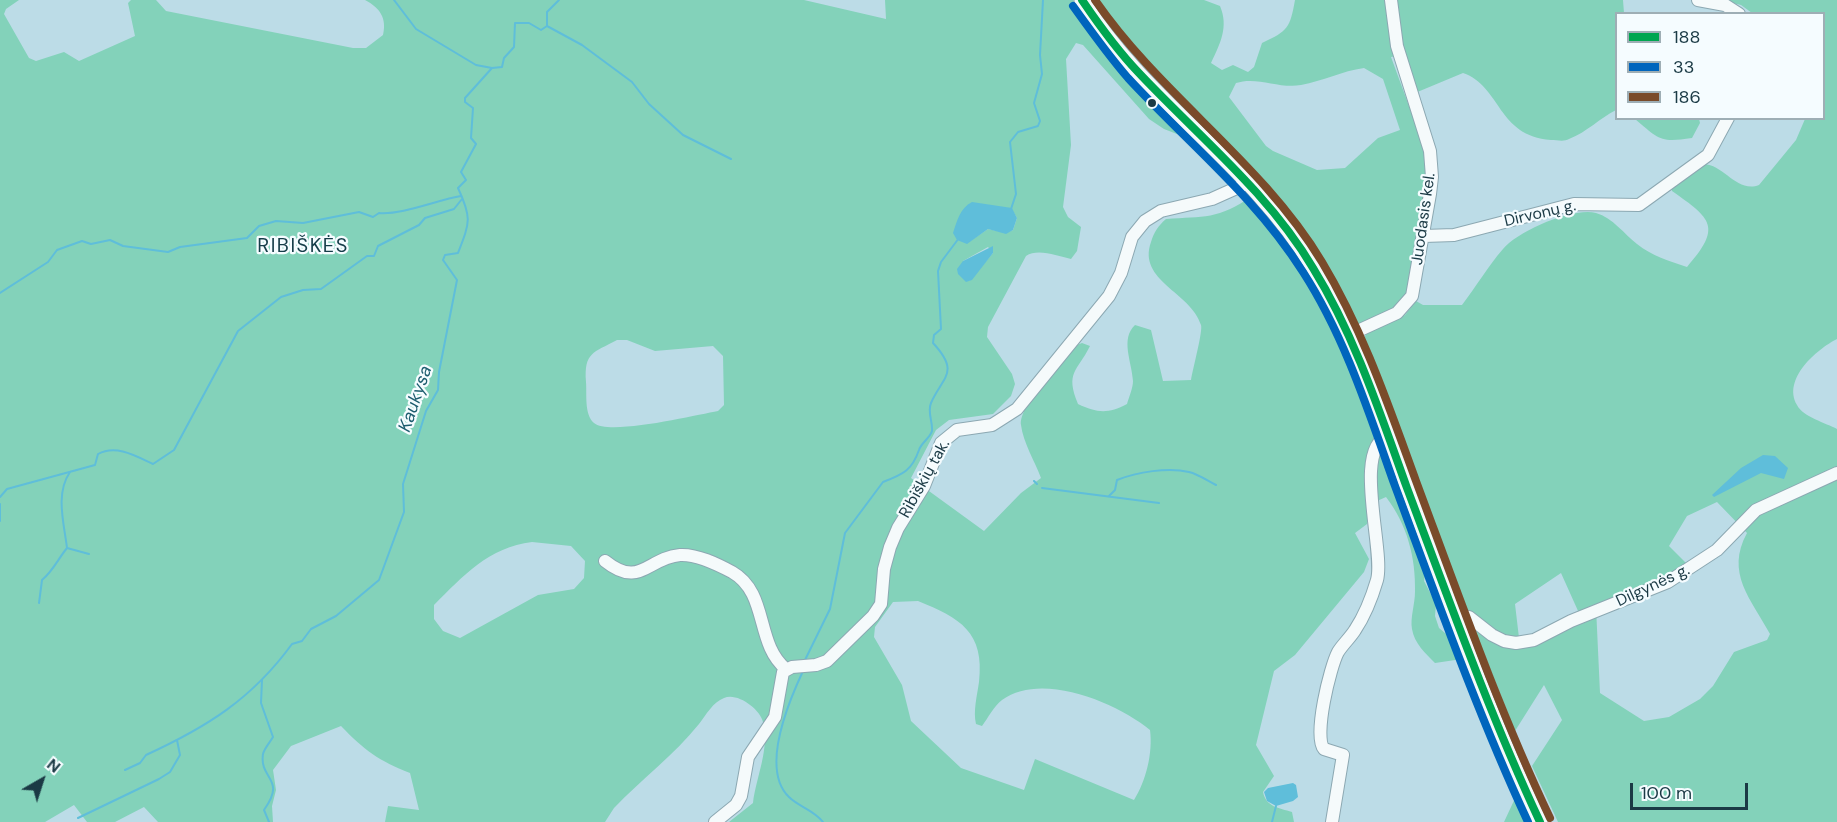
<!DOCTYPE html>
<meta charset="utf-8">
<style>
body{margin:0}
#map{position:relative;width:1837px;height:822px;overflow:hidden;background:#bcdce7;font-family:"DM Sans",sans-serif}
canvas{display:block}
.legend{position:absolute;left:1615px;top:12px;width:210px;height:108px;box-sizing:border-box;background:#f5fcff;border:2px solid #9eaeb5;margin:0;padding:8px 10px;list-style:none;font-size:18px;color:#1b3a45}
.legend li{display:flex;align-items:center;gap:12px;height:30px}
.legend b{width:30px;border:2px solid #9eaeb5}
.north{position:absolute;left:12px;top:750px;width:60px;height:60px;-webkit-text-stroke:4px #f5fcff;paint-order:stroke;rotate:39deg;font-size:16px;font-weight:700;line-height:24px;text-align:center;color:#1b3a45}
.north::after{content:'';display:block;margin:auto;width:21px;height:27px;background:#1b3a45;clip-path:polygon(50% 0,100% 100%,50% 72%,0 100%)}
.scale{position:absolute;left:1630px;top:783px;width:118px;height:27px;box-sizing:border-box;border:3px solid #1b3a45;border-top:0;padding-left:8px;font-size:18px;line-height:21px;white-space:nowrap;color:#1b3a45;-webkit-text-stroke:4px #f5fcff;paint-order:stroke}
</style>
<div id="map">
<canvas width="1837" height="822"></canvas>
<ul class="legend">
<li><b style="height:8px;background:#00a651"></b>188</li>
<li><b style="height:8px;background:#0065bd"></b>33</li>
<li><b style="height:8px;background:#7a4b2a"></b>186</li>
</ul>
<div class="north">N</div>
<div class="scale">100 m</div>
</div>
<script>
const context = document.querySelector('canvas').getContext('2d');
context.lineJoin = 'round';
function paint(path, color) {
  context.fillStyle = color;
  context.fill(path, 'evenodd');
}
function stroke(path, color, width, dash) {
  context.strokeStyle = color;
  context.lineWidth = width;
  context.lineCap = dash ? 'butt' : 'round';
  context.setLineDash(dash || []);
  context.stroke(path);
}
function write(font, color, halo, rows, align = 'center') {
  context.font = font + ' "DM Sans",sans-serif';
  context.lineWidth = 4.5;
  context.setLineDash([]);
  context.textBaseline = 'middle';
  context.strokeStyle = halo;
  context.fillStyle = color;
  for (const [text, x, y, turn = 0] of rows) {
    context.save();
    context.translate(x, y);
    context.rotate((+turn || 0) * Math.PI / 180);
    context.textAlign = isNaN(turn) ? turn : align;
    if (halo) context.strokeText(text, 0, 0);
    context.fillText(text, 0, 0);
    context.restore();
  }
}
paint(new Path2D(`
 M0 0H19L6 9 4 14 29 58 36 61 64 52 79 61 135 36 128 3 131 0H156L166 11 353 48H366L383 35C387 18 380 8 365 0H804L886 19 885 0H1073L1103 42 1139 82 1147 95 1160 108 1175 116 1200 143 1164 129 1149 119 1083 45 1076 43 1066 59 1071 145 1063 207 1068 217 1081 227 1077 251 1071 259C1057 256 1038 248 1026 256L988 327 987 337 1012 374 1015 384 1011 396 993 414 949 420 936 430 911 478 984 531 1021 493 1041 478C1035 462 1023 442 1021 425 1019 404 1063 360 1077 345L1082 343 1090 346C1077 372 1065 372 1078 404 1097 413 1108 414 1127 404 1129 397 1133 388 1133 381 1132 362 1120 339 1135 325L1151 330 1163 381 1191 380C1193 368 1203 331 1201 325 1191 292 1137 281 1151 242 1154 232 1158 226 1166 219 1204 216 1218 220 1252 196 1339 309 1379 425 1424 558L1426 569 1424 581 1436 604 1435 616 1439 628 1457 643 1462 659 1435 663C1426 654 1414 643 1412 629 1410 618 1415 604 1415 592 1416 558 1407 524 1386 497L1368 505 1367 524 1355 533 1369 559 1364 572 1295 655 1274 671 1256 745 1274 776 1263 792C1266 807 1279 808 1292 812L1294 822H729L753 803C756 777 770 749 763 722 760 709 737 692 724 698 713 702 706 715 699 724 674 755 642 779 614 808L605 822H385L388 806 419 810 410 773C379 761 364 750 341 726L291 746 273 770 276 790 272 806 273 822H158L144 807 115 822H87L74 805 45 822H0ZM1011 208 1017 218 1013 230 1006 233 988 229 967 243ZM988 247 993 253 969 281 963 261ZM617 340H627L655 351 713 346 723 356 724 405 718 411C696 415 609 436 594 423 584 414 587 394 586 382 584 352 593 353 617 340ZM532 542 571 546 585 561 584 578 574 589 538 595 460 638 443 631 434 619V605C463 576 489 547 532 542ZM918 601C960 618 985 632 979 682 977 696 973 711 976 724L982 726C988 718 994 706 1002 700 1042 671 1117 703 1150 730 1153 753 1146 781 1134 800L1035 759 1024 790 961 768 911 721 902 685 874 637 875 627 893 602Z
 M1090 0H1204L1220 6C1229 27 1220 44 1211 63L1222 70 1233 65 1248 72 1254 67 1262 43C1288 31 1290 28 1295 0H1623L1624 13 1616 14V110C1600 118 1587 132 1569 139 1564 142 1557 140 1551 140 1497 136 1501 86 1463 73L1415 93 1403 55 1391 57 1424 147 1426 160 1425 188 1407 295 1398 306 1358 326 1349 321 1270 196 1269 190C1245 164 1222 138 1196 113 1158 77 1120 44 1090 0ZM1364 68 1383 79 1400 130 1378 138 1345 168 1317 170 1273 151 1266 146 1229 97 1236 83C1257 76 1279 89 1301 85 1323 81 1342 71 1364 68Z
 M1720 0H1837V339C1817 349 1782 379 1797 405 1803 417 1826 423 1837 429V822H1558L1532 766 1562 720 1544 685 1515 731 1361 346 1366 334 1405 315 1416 301 1423 305H1462C1476 287 1488 266 1503 249 1518 231 1573 207 1596 213 1613 218 1624 234 1637 244 1652 256 1669 261 1687 267 1722 227 1712 219 1672 191V185C1680 179 1690 168 1699 165 1721 159 1735 194 1759 185L1796 140 1805 119 1824 118V14L1752 13 1741 5ZM1717 502 1747 533C1725 573 1751 599 1770 634L1767 640 1734 652 1713 686 1700 699 1669 717 1644 721 1600 693 1596 607 1688 565 1669 546 1687 516ZM1561 573 1583 622 1519 638 1515 604Z
 M1635 119H1699L1700 123 1692 138C1659 143 1659 139 1635 119Z
 M1518 792 1533 822H1504Z`), '#83d2ba');
paint(new Path2D(`
 M972 202 1012 208 1017 218 1013 230 1006 234 988 229 967 244 957 240 953 233C957 221 960 208 972 202Z
 M993 246V253L972 280 966 282 958 274 957 269 963 261Z
 M1763 455 1775 456 1788 468 1784 479 1761 473 1714 497 1712 495 1741 468Z
 M1293 783 1296 785 1298 797 1293 801 1276 806 1267 801 1264 792 1268 788Z`), '#5fbeda');
stroke(new Path2D(`
 M394 0 416 29 476 65 492 68
 M547 26 582 45 632 82 649 104 683 135 731 159
 M1011 209 1016 194 1010 142 1018 132 1038 126 1040 121 1034 103 1042 74 1040 55 1043 0
 M0 293 48 262 57 250 82 241 91 244 110 240 123 246 168 252 180 247 247 238 259 226 276 221 303 223 359 212 373 217 379 213C402 215 437 200 461 196
 M1034 481 1037 484
 M1042 488 1159 503
 M1109 496 1115 490 1117 480C1137 472 1168 467 1189 472 1198 474 1208 481 1216 485
 M0 497 7 489 95 465 98 454C116 444 136 456 153 464L174 450 238 331 281 297 303 290 321 289 367 256H374L378 246 419 225 425 218 454 209 462 199
 M0 504V521
 M67 548 89 554
 M39 603 42 580C53 571 58 559 67 548 64 523 55 494 70 472
 M804 662 830 609 845 533 883 482C904 474 912 470 919 450 921 443 930 438 932 431 933 422 927 412 931 403 942 377 961 373 933 343L934 335 941 329 938 271 941 262 959 238
 M803 671C789 701 760 769 789 797 799 807 814 810 823 822
 M262 680 261 703 273 737C270 742 264 749 263 754 259 780 287 778 264 810L269 822
 M125 770 140 763 146 755C207 727 252 699 292 644L302 641 311 629 336 616 379 580 404 512 403 484 426 411 438 390 439 372 457 280 443 260 445 255 458 253C470 222 472 218 458 188L466 180 461 172 476 144 471 138 473 108 465 102V98L492 68 502 67 504 58 514 47 515 23H529L541 30 547 26V12L559 0
 M78 818 159 779 170 772 180 755 177 740
 M1272 822 1276 806`), '#5fbeda', 2);
const minor = new Path2D(`
 M1698 0 1725 5 1739 14
 M1424 236 1454 235 1574 204 1639 205 1708 155 1728 118
 M1349 335 1397 313 1412 296 1430 194 1432 177 1430 151 1397 46 1391 0
 M605 561C640 589 647 558 680 555 697 554 717 564 732 572 769 593 755 644 786 669
 M1456 616 1469 617 1492 635 1504 641 1516 643 1534 640 1571 621 1668 582 1717 550 1756 510 1837 473
 M715 822 736 805 741 796 748 757 775 717 783 672 792 667 816 665 827 661 873 616 881 604 884 569 890 547 898 528 924 486 941 443 957 430 992 425 1017 409 1109 296 1121 273 1132 237 1145 221 1161 211 1212 199 1250 182
 M1332 822 1343 755 1324 749C1313 737 1330 667 1338 652 1343 644 1350 638 1355 630 1365 615 1372 597 1377 580 1385 551 1352 449 1388 436`);
const major = new Path2D(`
 M1082 0C1144 102 1252 163 1313 267 1350 330 1374 397 1399 465 1444 585 1484 707 1540 822`);
stroke(minor, '#8ca8b2', 14);
stroke(major, '#8ca8b2', 17);
stroke(minor, '#f5fafb', 12);
stroke(major, '#f5fafb', 15);
stroke(new Path2D(`
 M1082 0C1099 25 1117 50 1138 72 1198 136 1268 192 1313 268 1355 336 1380 413 1407 488 1449 600 1489 713 1540 822`), '#00a651', 8);
stroke(new Path2D(`
 M1073 6C1091 31 1108 55 1128 78 1187 142 1256 197 1303 272 1345 337 1369 413 1395 486 1437 599 1477 712 1528 822`), '#0065bd', 8);
stroke(new Path2D(`
 M1095 0C1161 96 1262 162 1322 262 1363 330 1389 407 1416 481 1458 594 1498 708 1550 818`), '#7a4b2a', 8);
for (const [x, y, r, color] of [
 [1152,103,5,"#1b3a45"]
]) {
  const dot = new Path2D();
  dot.arc(x, y, r, 0, 2 * Math.PI);
  context.fillStyle = color;
  context.fill(dot);
  stroke(dot, '#f5fcff', 2);
}
write('16px', '#1b3a45', '#f5fcff', [
 ["Dirvonų g.",1540,214,-13],
 ["Juodasis kel.",1424,219,-82],
 ["Ribiškių tak.",925,479,-61],
 ["Dilgynės g.",1653,586,-25]
]);
write('italic 18px', '#1d5d6f', '#f5fcff', [
 ["Kaukysa",416,399,-71]
]);
context.letterSpacing = '1.5px';
write('20px', '#153d49', '#f5fcff', [
 ["RIBIŠKĖS",303,247]
]);
context.letterSpacing = '0px';
</script>
